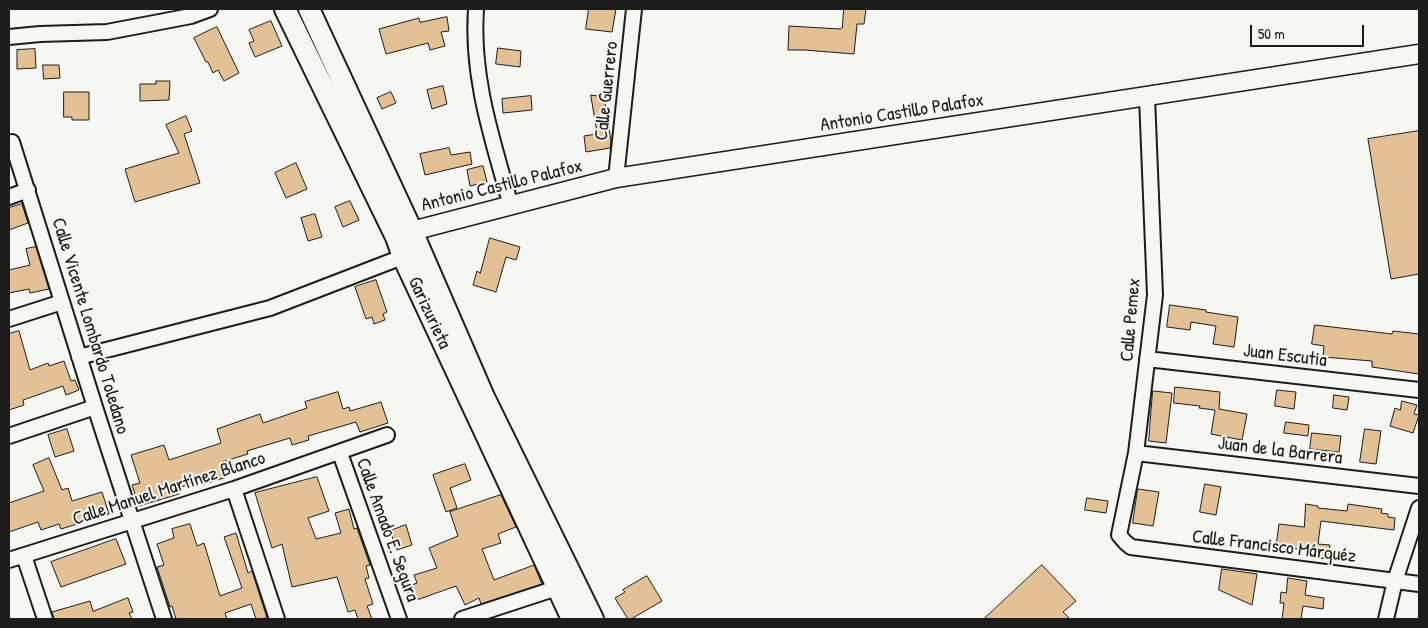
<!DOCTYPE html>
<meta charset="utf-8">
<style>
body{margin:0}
#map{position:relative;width:1428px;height:628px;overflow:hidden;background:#f6f6f2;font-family:"Patrick Hand",sans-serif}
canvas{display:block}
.frame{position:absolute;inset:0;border:10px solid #1c1c1c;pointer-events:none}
.scale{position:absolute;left:1250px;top:25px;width:114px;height:22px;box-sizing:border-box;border:2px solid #1c1c1c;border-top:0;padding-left:6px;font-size:15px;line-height:18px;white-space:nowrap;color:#1c1c1c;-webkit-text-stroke:4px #f6f6f2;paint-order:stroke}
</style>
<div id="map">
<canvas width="1428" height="628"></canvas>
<div class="frame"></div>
<div class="scale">50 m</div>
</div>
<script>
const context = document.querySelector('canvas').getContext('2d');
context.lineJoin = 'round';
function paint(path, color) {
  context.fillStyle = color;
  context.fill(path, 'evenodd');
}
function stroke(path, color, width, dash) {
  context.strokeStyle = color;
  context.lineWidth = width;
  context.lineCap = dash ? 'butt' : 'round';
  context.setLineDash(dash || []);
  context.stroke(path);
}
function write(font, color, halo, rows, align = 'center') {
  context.font = font + ' "Patrick Hand",sans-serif';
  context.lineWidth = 4;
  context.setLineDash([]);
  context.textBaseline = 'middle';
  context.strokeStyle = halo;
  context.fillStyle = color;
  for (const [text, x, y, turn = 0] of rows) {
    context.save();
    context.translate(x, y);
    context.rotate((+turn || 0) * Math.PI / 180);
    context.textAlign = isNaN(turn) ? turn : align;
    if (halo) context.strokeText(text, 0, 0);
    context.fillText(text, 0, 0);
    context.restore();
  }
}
const building = new Path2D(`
 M589 9H616L612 32 586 29Z
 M844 9H866L864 24H857L854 54 805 50H788L789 26 840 29 842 28Z
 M447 17 449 31 441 32 445 46 430 50 428 43 386 54 379 29 419 18 420 22Z
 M271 21 282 46 255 57 249 43 254 41 249 30Z
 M217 27 239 73 224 81 218 70 213 73 208 62H206L194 38Z
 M498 48 521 51 520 67 496 64Z
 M35 49 36 68 17 69V50Z
 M43 65H59L60 78 44 79Z
 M156 81H170L169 100 140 101V84H156Z
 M443 86 447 104 432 109 427 90Z
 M64 92H89V120H72V117H64Z
 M391 92 396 103 382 109 377 98Z
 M591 95 604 97 611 141 610 148 586 152 584 136 597 134Z
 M531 96 532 110 503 113 502 99Z
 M186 116 192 131 184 134 200 183 135 202 125 169 179 153 166 125Z
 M1419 131V274L1391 279 1368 139Z
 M449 148 451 155 470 152 472 164 425 175 420 154Z
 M296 163 307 189 286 198 275 173Z
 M483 166 487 182 470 186 467 170Z
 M350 201 359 220 343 227 335 207Z
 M22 204 28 223 9 230V208Z
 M315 214 322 237 308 241 301 218Z
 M490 238 520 247 516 260 506 257 496 292 473 285 477 271 480 273Z
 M36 247 49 289 30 293 29 289 9 293V270L30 265 26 249Z
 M376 280 387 312 383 314 385 320 374 324 372 317 366 319 355 287Z
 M1170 305 1206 310V312L1238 317 1234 347 1213 344 1216 326 1191 322 1190 330 1167 327Z
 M1315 325 1392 334 1393 331 1419 334V374L1372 367V361L1323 357 1324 346 1312 344Z
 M19 331 30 370 48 363 49 366 64 361 71 381 75 380 79 390 66 395 63 386 23 400 24 405 9 410V334Z
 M1175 387 1220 392 1219 409 1247 414 1242 440 1211 434 1215 410 1199 408 1200 406 1174 403Z
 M1277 390 1296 392 1294 409 1275 406Z
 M1153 391 1172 393 1166 443 1149 441Z
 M338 392 343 409 349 407 350 411 381 402 388 423 360 432 356 422 308 436 309 440 292 445 290 438 247 451 248 454 222 462 227 477 204 484 203 480 178 488 179 494 139 506 132 485 140 483 131 455 164 445 169 460 221 443 217 429 260 414 263 423 307 408 305 402Z
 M1334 395 1349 397 1347 410 1333 408Z
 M1402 401 1417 405 1414 414 1419 415 1413 433 1390 426 1395 408 1400 410Z
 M1286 422 1309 425 1308 436 1284 433Z
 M67 429 74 451 55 457 48 435Z
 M1365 429 1381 431 1376 464 1360 462Z
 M1312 433 1341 436 1339 452 1310 449Z
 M49 458 62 490 68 488 72 501 102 492 109 514 61 529 59 524 41 530 38 522 9 532V503L44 491 33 465Z
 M465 464 471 480 450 488 457 508 446 512 433 475Z
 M317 477 329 511 308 518 316 539 341 533 335 513 349 509 354 529 357 528 370 565 366 566 369 578 365 579 373 604 367 606 372 619H358L355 610 348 612 337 577 292 587 282 544 272 548 255 493Z
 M1205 484 1221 487 1216 515 1200 512Z
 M1138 489 1159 492 1153 526 1133 523Z
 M501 495 516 527 498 534 501 543 482 549 494 580 534 565 542 584 481 604 479 598 465 605 456 586 411 602 406 587 417 583 414 575 437 568 429 548 458 536 450 512Z
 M1087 498 1108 501 1106 513 1085 510Z
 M1306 504 1318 506V508L1347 511 1348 504 1382 509 1381 513 1388 514V517L1395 518 1394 530 1321 521 1318 544 1330 545 1328 559 1311 557 1312 551 1276 546 1279 524 1304 527Z
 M190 524 197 546 204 543 220 596 242 588 224 537 236 533 248 573 252 571 267 618 256 619 251 604 225 613 227 619H176L172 606 170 607 157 567 164 565 157 544 174 538 172 529Z
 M406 525 412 545 397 550 390 531Z
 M116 539 126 564 61 587 51 562Z
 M1042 565 1076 601 1063 612 1070 619H984Z
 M1222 569 1257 574 1252 605 1219 590Z
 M647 576 662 601 631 619H628L615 598 625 592 623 590Z
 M1288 578 1307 581 1305 595 1324 598 1323 609 1303 606 1301 619H1282L1284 603H1280L1281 592 1286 593Z
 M128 598 133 612 129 613 132 619H54L52 612 90 601 93 611Z`);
paint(building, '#e3c195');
stroke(building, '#1c1c1c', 1);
const minor = new Path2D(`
 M476 9C471 78 493 141 511 206
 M9 37 40 34 107 32 191 16 210 9
 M1147 97 1155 295 1136 453 1119 535 1125 542 1131 547 1419 584
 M12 142 95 407 164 619
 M616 178 634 9
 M9 197 28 190
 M9 319 62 302
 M79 357 270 308 410 254
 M1147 359 1419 390
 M9 436 95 407
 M340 453 399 619
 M1136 453 1419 486
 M234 489 277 619
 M24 556 45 619
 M9 560 234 489 387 435
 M462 619 566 585
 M1386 619 1395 581 1419 508`);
const tertiary = new Path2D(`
 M399 236 412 231 616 178 1419 54`);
const secondary = new Path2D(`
 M285 9 396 237 403 257 572 619
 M309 9 412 231 484 397 593 619`);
stroke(minor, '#1c1c1c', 18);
stroke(tertiary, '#1c1c1c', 21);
stroke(secondary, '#1c1c1c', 24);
stroke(minor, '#f6f6f2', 14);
stroke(tertiary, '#f6f6f2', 18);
stroke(secondary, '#f6f6f2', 20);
write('19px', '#1c1c1c', '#f6f6f2', [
 ["Calle Guerrero",607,91,-84],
 ["Antonio Castillo Palafox",902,113,-9],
 ["Antonio Castillo Palafox",502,186,-14],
 ["Garizurieta",429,313,65],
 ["Calle Pemex",1131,320,-85],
 ["Calle Vicente Lombardo Toledano",90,326,73],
 ["Juan Escutia",1285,356,7],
 ["Juan de la Barrera",1280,451,7],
 ["Calle Manuel Martínez Blanco",169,489,-18],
 ["Calle Amado E. Segura",387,530,70],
 ["Calle Francisco Márquéz",1274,547,7]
]);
</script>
